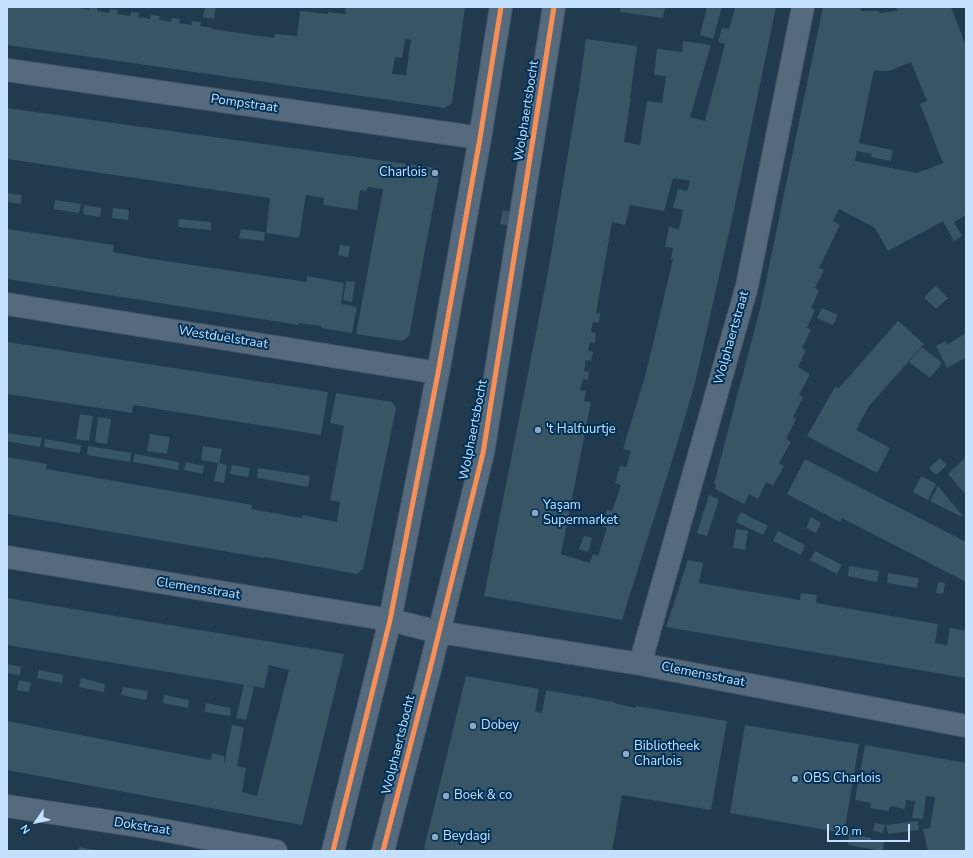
<!DOCTYPE html>
<meta charset="utf-8">
<style>
body{margin:0}
#map{position:relative;width:973px;height:858px;overflow:hidden;background:#213a4e;font-family:"Nunito Sans",sans-serif}
canvas{display:block}
.frame{position:absolute;inset:0;border:8px solid #c4e1ff;pointer-events:none}
.north{position:absolute;left:16px;top:802px;width:40px;height:40px;-webkit-text-stroke:3px #013055;paint-order:stroke;rotate:236deg;font-size:11px;font-weight:700;line-height:16px;text-align:center;color:#c4e1ff}
.north::after{content:'';display:block;margin:auto;width:14px;height:18px;background:#c4e1ff;clip-path:polygon(50% 0,100% 100%,50% 72%,0 100%)}
.scale{position:absolute;left:827px;top:824px;width:83px;height:18px;box-sizing:border-box;border:2px solid #c4e1ff;border-top:0;padding-left:5px;font-size:12px;line-height:14px;white-space:nowrap;color:#c4e1ff;-webkit-text-stroke:3px #013055;paint-order:stroke}
</style>
<div id="map">
<canvas width="973" height="858"></canvas>
<div class="frame"></div>
<div class="north">N</div>
<div class="scale">20 m</div>
</div>
<script>
const context = document.querySelector('canvas').getContext('2d');
context.lineJoin = 'round';
function paint(path, color) {
  context.fillStyle = color;
  context.fill(path, 'evenodd');
}
function stroke(path, color, width, dash) {
  context.strokeStyle = color;
  context.lineWidth = width;
  context.lineCap = dash ? 'butt' : 'round';
  context.setLineDash(dash || []);
  context.stroke(path);
}
function write(font, color, halo, rows, align = 'center') {
  context.font = font + ' "Nunito Sans",sans-serif';
  context.lineWidth = 4;
  context.setLineDash([]);
  context.textBaseline = 'middle';
  context.strokeStyle = halo;
  context.fillStyle = color;
  for (const [text, x, y, turn = 0] of rows) {
    context.save();
    context.translate(x, y);
    context.rotate((+turn || 0) * Math.PI / 180);
    context.textAlign = isNaN(turn) ? turn : align;
    if (halo) context.strokeText(text, 0, 0);
    context.fillText(text, 0, 0);
    context.restore();
  }
}
paint(new Path2D(`
 M7 7H76L89 10V7H98L97 11 109 13 110 9 118 10 117 14 130 16 131 12 139 13 138 17 150 19 151 15 160 16 159 20 171 22 172 18 180 19 179 23 191 25 192 21 201 22 200 26 212 28V29L274 38 275 34 297 36 300 11 328 14V12L345 14 346 7H465L452 103 445 108 7 45ZM405 39 411 40 406 75 392 74 395 57 402 58Z
 M205 7H216L214 19 203 17Z
 M620 7H665L663 18 620 12Z
 M707 7H722L713 39 700 35Z
 M732 7H776L734 210 694 387 671 464 622 620 484 596 548 272 579 89 586 39 637 46 630 98H631L624 142 640 145 647 101 662 103 666 76 654 75 657 49 682 52 683 41 711 45 690 117 705 121 725 44 718 42 722 28 729 29 735 8ZM673 178 690 181 687 191 678 189 673 208 683 210 679 229 669 227 665 247 673 248 671 259H673L646 373 623 449 631 451 626 467 620 466 615 483 621 485 612 511 607 509 602 526 607 528 598 556 593 554 590 563 561 554 591 402 584 401 586 391 580 390 583 379 588 380 589 372 584 371 586 360 591 361 593 352 588 351 590 342 595 343 596 333 591 332 593 322 599 323 600 314 596 313 612 222 625 225 630 205 664 211Z
 M823 7H861V11H879V13L897 11 896 7H951L966 46V209H964L966 215 954 222 962 236 954 241 943 221 888 251 875 228 839 209 833 221 840 225 819 268 824 270 815 288 819 291 811 308 815 310 807 328 811 330 802 348 806 350 798 367 810 374 799 395 803 397 793 417 796 419 786 439 791 442 779 463 784 466 773 486 766 482 758 499 749 494 744 504 715 489 716 485 714 484 761 305ZM911 62 927 101 920 104 943 163 917 173 855 161 857 151 872 154 871 157 891 161 893 150 859 143 874 70 880 71H889Z
 M7 108 435 168 439 175 409 336 403 341 356 334 383 189 368 187 366 191 360 190 357 210 323 205 324 198 306 195 299 238 266 233 270 198 7 159Z
 M7 193 22 195 21 204 7 202Z
 M55 200 81 204 79 213 54 209Z
 M84 205 101 208 100 217 83 214Z
 M113 208 129 210 128 220 112 218Z
 M503 210 513 212 511 226 500 224Z
 M179 219 211 222V230L178 227Z
 M7 229 114 245 113 252 152 259 307 282V276L344 283 341 304 357 307 352 333 321 328V326L299 323V325L7 279Z
 M241 229 265 232 264 241 239 238Z
 M340 245 350 246 348 257 338 255Z
 M346 281 355 282 352 302 343 300Z
 M936 286 948 298 936 309 924 297Z
 M822 308 838 315 833 325 817 318Z
 M898 321 924 344 869 406 856 430 890 448 877 473 807 436 835 387 839 388Z
 M966 333V357L947 368 936 346 945 341 947 345Z
 M7 342 328 392 321 435 133 405 132 413 7 394Z
 M922 347 942 363 930 378 909 362Z
 M336 393 392 402 396 408 363 569 357 574 265 557 264 558 7 514V457L47 464 46 469 252 505 251 509 302 518 303 515 337 522 340 502 330 500 344 426 330 423Z
 M80 414 93 416 89 441 76 439Z
 M98 417 111 419 107 444 95 442Z
 M7 433 42 438 40 447 7 441Z
 M150 434 170 437 167 454 147 451Z
 M45 439 81 445 80 453 44 447Z
 M88 446 131 453 130 462 87 455Z
 M203 446 222 449 219 463 227 465 224 483 214 481 218 463 201 460Z
 M135 454 179 462 178 470 133 462Z
 M966 457V495L948 474Z
 M940 458 947 465 936 475 929 468Z
 M805 459 966 542V582L842 518 840 522 787 494Z
 M186 462 204 466 203 474 184 470Z
 M232 465 250 468 248 477 230 474Z
 M258 468 310 476 308 487 257 478Z
 M921 476 936 484 928 500 913 492Z
 M938 486 962 515 960 516 930 501Z
 M709 495 719 500 707 536 697 533Z
 M741 512 768 526 763 535 736 522Z
 M811 517 821 523 816 533 806 528Z
 M736 529 748 531 745 550 733 548Z
 M778 531 805 545 801 555 773 541Z
 M584 536 592 538 588 552 579 549Z
 M815 551 842 565 837 574 810 560Z
 M688 560 703 563 699 583 800 600 801 593 817 595 816 603 938 624 935 643 947 645 950 628 966 631V678L666 627Z
 M849 566 879 571 877 582 848 576Z
 M888 573 919 578 917 588 887 583Z
 M938 582 945 583 943 594 936 593Z
 M7 598 344 654 302 825 7 770V721L211 760 212 753 224 756V764L232 725 244 727 237 766 246 768 242 792 257 796 289 670 269 665 264 688 7 645Z
 M7 664 21 667 20 675 7 673Z
 M39 670 63 675 62 683 37 678Z
 M466 676 539 689 535 711 542 713 546 690 614 702V703L635 708 636 706 727 721 711 810 622 795 612 851H434L424 849Z
 M81 678 105 684 104 692 79 687Z
 M19 680 31 683 29 692 17 690Z
 M244 685 254 687 246 720 236 718Z
 M123 687 148 691 146 700 121 695Z
 M164 695 189 700 188 708 163 703Z
 M206 703 231 708 230 716 205 712Z
 M745 725 859 744 844 833 730 813Z
 M865 745 966 763V851H928L923 829 930 828 935 797 926 796 923 819 912 818 915 801 906 800 905 809 890 806 889 811 870 808 871 803 855 800Z
 M918 821 919 830 888 834 886 825Z
 M875 823 885 825 883 833 873 831Z
 M849 834 871 838V840L884 842 883 851 848 845Z
 M79 847 94 850V851H78Z`), '#375565');
const minor = new Path2D(`
 M7 70 480 138
 M7 304 438 373
 M7 557 390 620 439 632 640 664 966 726
 M640 664 747 286 803 7
 M7 806 146 827 276 851
 M333 851 390 620 438 373 480 138 501 7
 M383 851 430 669 483 453 554 7`);
stroke(minor, '#435769', 24);
stroke(minor, '#556a7d', 22);
stroke(new Path2D(`
 M333 851 390 620 438 373 480 138 501 7
 M383 851 430 669 483 453 554 7`), '#f78f57', 5);
for (const [x, y, r, color] of [
 [435,173,4,"#8ba7c1"],
 [538,430,4,"#8ba7c1"],
 [535,513,4,"#8ba7c1"],
 [473,726,4,"#8ba7c1"],
 [626,754,4,"#8ba7c1"],
 [795,779,4,"#8ba7c1"],
 [446,796,4,"#8ba7c1"],
 [435,837,4,"#8ba7c1"]
]) {
  const dot = new Path2D();
  dot.arc(x, y, r, 0, 2 * Math.PI);
  context.fillStyle = color;
  context.fill(dot);
  stroke(dot, '#013055', 1.5);
}
write('13px', '#c4e1ff', '#013055', [
 ["Pompstraat",244,104,8],
 ["Wolphaertsbocht",527,111,-81],
 ["Westduëlstraat",223,338,9],
 ["Wolphaertstraat",732,338,-74],
 ["Wolphaertsbocht",474,430,-79],
 ["Clemensstraat",198,589,9],
 ["Clemensstraat",703,675,11],
 ["Wolphaertsbocht",399,745,-76],
 ["Dokstraat",142,827,9]
]);
write('13px', '#c4e1ff', '#013055', [
 ["Charlois",427,173,"right"],
 ["'t Halfuurtje",546,430],
 ["Yaşam",543,506],
 ["Supermarket",543,521],
 ["Dobey",481,726],
 ["Bibliotheek",634,747],
 ["Charlois",634,762],
 ["OBS Charlois",803,779],
 ["Boek & co",454,796],
 ["Beydagi",443,837]
], 'left');
</script>
